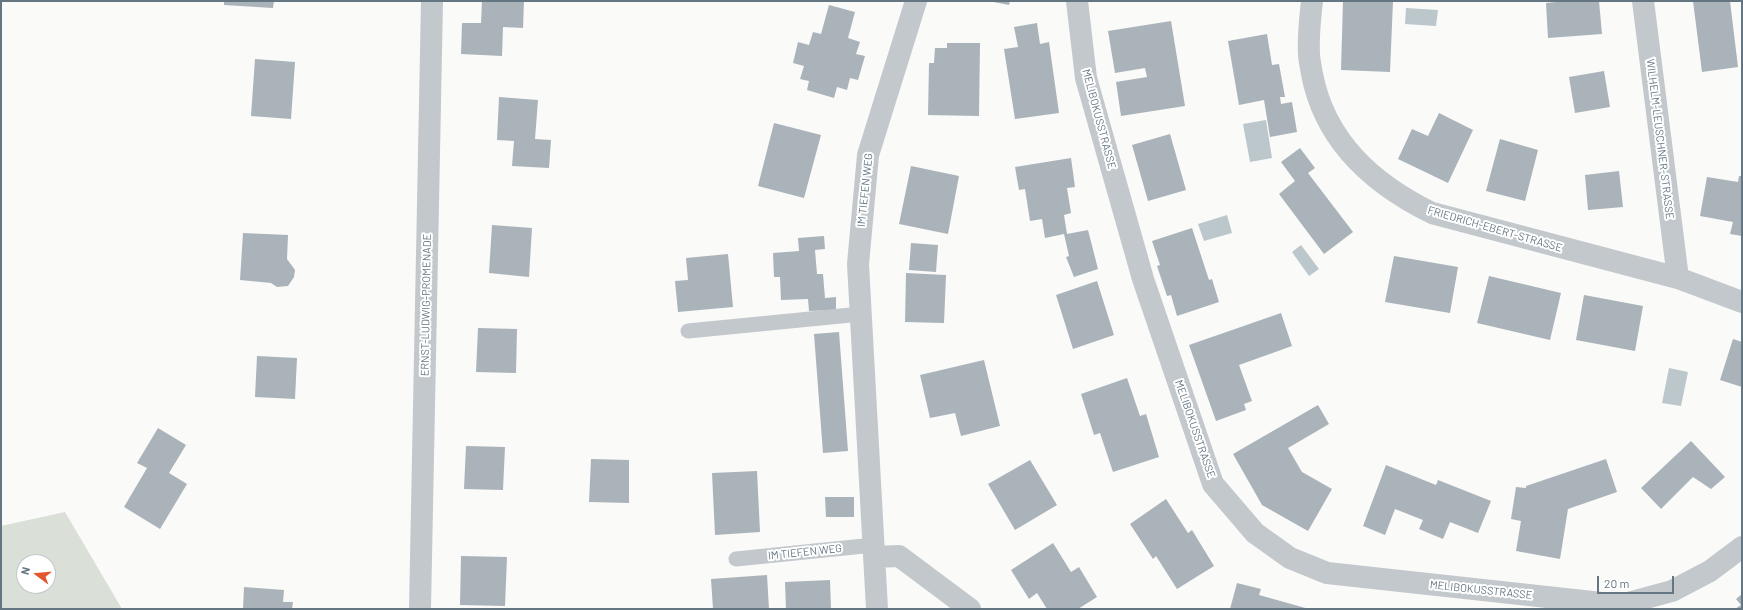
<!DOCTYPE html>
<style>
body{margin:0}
#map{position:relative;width:1743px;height:610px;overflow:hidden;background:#fafaf8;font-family:Barlow,sans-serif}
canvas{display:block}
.frame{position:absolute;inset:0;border:2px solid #657683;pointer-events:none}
.north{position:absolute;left:16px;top:554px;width:40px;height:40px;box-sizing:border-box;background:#fff;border:1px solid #c1c8cd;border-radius:50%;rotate:286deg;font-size:11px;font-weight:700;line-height:16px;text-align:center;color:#657683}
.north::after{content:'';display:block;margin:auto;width:14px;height:18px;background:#e4572e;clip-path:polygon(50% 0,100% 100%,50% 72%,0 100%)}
.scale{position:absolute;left:1597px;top:576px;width:77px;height:18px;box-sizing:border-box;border:2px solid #657683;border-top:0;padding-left:5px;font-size:12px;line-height:14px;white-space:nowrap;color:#657683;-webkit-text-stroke:3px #fff;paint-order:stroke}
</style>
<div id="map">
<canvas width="1743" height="610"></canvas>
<div class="frame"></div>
<div class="north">N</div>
<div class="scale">20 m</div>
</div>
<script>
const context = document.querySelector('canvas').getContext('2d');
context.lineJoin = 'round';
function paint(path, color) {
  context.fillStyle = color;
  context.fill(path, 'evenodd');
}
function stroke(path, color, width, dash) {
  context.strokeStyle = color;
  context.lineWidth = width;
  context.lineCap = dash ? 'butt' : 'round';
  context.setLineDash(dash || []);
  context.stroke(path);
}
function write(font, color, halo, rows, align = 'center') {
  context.font = font + ' Barlow,sans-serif';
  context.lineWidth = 4;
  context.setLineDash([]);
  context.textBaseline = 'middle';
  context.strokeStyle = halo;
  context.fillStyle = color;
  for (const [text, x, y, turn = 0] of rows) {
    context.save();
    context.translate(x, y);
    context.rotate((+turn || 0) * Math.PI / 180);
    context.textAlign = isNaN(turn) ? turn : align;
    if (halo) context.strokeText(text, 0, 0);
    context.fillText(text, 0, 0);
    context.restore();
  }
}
paint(new Path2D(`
 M65 512 122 609H1V526ZM24 562H48V586H24Z`), '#dadfd7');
paint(new Path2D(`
 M1406 8 1438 10 1436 26 1405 24Z
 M1266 120 1272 158 1250 162 1243 124Z
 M1227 215 1232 233 1204 241 1198 224Z
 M1301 245 1319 269 1309 276 1292 252Z
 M1669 368 1688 372 1681 406 1662 403Z`), '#bbc7cb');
paint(new Path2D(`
 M224 1H274L273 8 224 5Z
 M482 1H524L523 28 503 27 502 56 461 54 462 23H481Z
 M988 1H1010L1009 5Z
 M1343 1H1393L1390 72 1341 70Z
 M1567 1H1599L1602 34 1548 38 1546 3Z
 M1693 1H1730L1738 67 1702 72Z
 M829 5 855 12 848 38 860 42 856 54 865 56 858 80 850 78 847 90 837 87 834 98 807 90 809 81 800 79 804 66 793 63 798 42 809 45 813 32 821 34Z
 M1171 21 1185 106 1121 116 1116 82 1147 77 1145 68 1115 73 1108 31Z
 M1037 23 1040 44 1049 42 1059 113 1015 119 1004 49 1018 47 1014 27Z
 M1267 34 1272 65 1279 64 1285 97H1280L1281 104 1292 102 1297 132 1270 137 1264 100 1239 105 1228 41Z
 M947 43H980L979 116 928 115 929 63H934L935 48H947Z
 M255 59 295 62 291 119 251 116Z
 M1604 71 1610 107 1575 113 1569 77Z
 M499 97 538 100 535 139 551 140 549 168 512 166 514 141 497 140Z
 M1439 113 1473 130 1448 183 1398 159 1412 129 1428 136Z
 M774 123 821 135 804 198 758 186Z
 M1170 134 1186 190 1148 201 1132 145Z
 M1500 139 1538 150 1525 201 1486 191Z
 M1300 148 1315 168 1308 173 1353 232 1324 254 1279 194 1295 181 1281 162Z
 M1071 158 1075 187 1067 188 1071 213 1064 215 1067 234 1088 230 1098 269 1074 277 1066 257 1069 256 1064 234 1045 238 1042 219 1030 221 1025 189 1019 190 1015 167Z
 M911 166 959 176 948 234 899 224Z
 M1619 171 1623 207 1588 210 1585 175Z
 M1739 176H1742V236L1730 234 1733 222 1700 216 1707 177 1738 182Z
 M492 225 532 228 529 277 489 273Z
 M1192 228 1209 280 1212 279 1219 302 1177 316 1171 295 1167 296 1157 266 1160 265 1152 241Z
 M243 233 288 235 287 259 295 270 294 277 288 286 277 287 271 283 240 280Z
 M824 236 825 249 815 250 817 274H823L825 298 836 297V310L809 311 808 299 781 300 780 277H774L773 253 799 251 798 238Z
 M911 243 938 245 936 272 909 270Z
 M728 254 733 307 678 312 675 281 688 280 686 258Z
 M1394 256 1458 267 1450 313 1385 302Z
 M906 273 946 275 944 323 905 322Z
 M1489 276 1561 293 1550 340 1477 323Z
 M1097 281 1114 335 1073 349 1056 295Z
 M1584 295 1643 306 1635 351 1576 340Z
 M1281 313 1292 346 1239 365 1252 401 1244 404 1246 410 1216 421 1189 345Z
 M478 328 517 329 516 373 476 372Z
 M839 332 848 451 823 453 814 334Z
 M1733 339 1742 342V387L1720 380Z
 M257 356 297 358 295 399 255 397Z
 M984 360 1000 426 961 436 955 413 930 418 920 375Z
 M1127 378 1140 416 1146 414 1159 457 1113 472 1100 433 1094 435 1081 394Z
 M1318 405 1329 424 1288 448 1302 472 1332 489 1308 531 1262 505 1233 454Z
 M158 428 186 445 169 473 187 484 160 529 124 507 147 468 137 463Z
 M1691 441 1725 477 1711 489 1693 477 1661 509 1641 488Z
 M466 446 505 447 503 490 464 489Z
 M591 459 629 460V503L589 502Z
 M1606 459 1617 492 1568 509 1560 559 1516 551 1521 521 1511 519 1516 487 1526 488V486Z
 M1030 460 1057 505 1015 530 988 484Z
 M1386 465 1436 485 1438 480 1491 501 1478 533 1450 522 1443 539 1419 529 1423 520 1395 509 1385 535 1363 526Z
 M757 471 760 532 715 535 712 473Z
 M825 497H854V517H826Z
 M1166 499 1188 533 1192 530 1214 566 1177 589 1156 556 1153 559 1130 524Z
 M1053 543 1071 572 1079 567 1097 597 1078 609H1047L1037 593 1029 599 1011 570Z
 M461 556 507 557 505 606 460 605Z
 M767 575 769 609H713L711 579Z
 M830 580 831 609H786L785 582Z
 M1237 583 1261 589 1259 595 1309 609H1230Z
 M244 587 284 590 283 602H293L292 609H243Z
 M1742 594V609H1735L1741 605 1736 599Z`), '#aab3b9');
stroke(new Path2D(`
 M688 331 861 314
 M736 559 874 545`), '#c3c8cc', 15);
stroke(new Path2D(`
 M1077 1 1086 78 1143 279 1213 484 1255 533 1290 558 1327 573 1620 605 1672 591 1710 571 1742 547
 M1312 1C1310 18 1308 35 1309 53 1309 60 1311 67 1312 74 1325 142 1373 184 1432 213L1678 278 1742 302
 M1643 1 1678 278
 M874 557 899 556 970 609
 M420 609 432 1
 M877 609 858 264 868 155 916 1`), '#c3c8cc', 22);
write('11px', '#657683', '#fff', [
 ["MELIBOKUSSTRASSE",1099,119,75],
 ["WILHELM-LEUSCHNER-STRASSE",1660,139,83],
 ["IM TIEFEN WEG",865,190,-84],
 ["FRIEDRICH-EBERT-STRASSE",1495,229,16],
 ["ERNST-LUDWIG-PROMENADE",426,305,-89],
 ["MELIBOKUSSTRASSE",1195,429,71],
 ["IM TIEFEN WEG",805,552,-6],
 ["MELIBOKUSSTRASSE",1481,590,6]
]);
</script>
